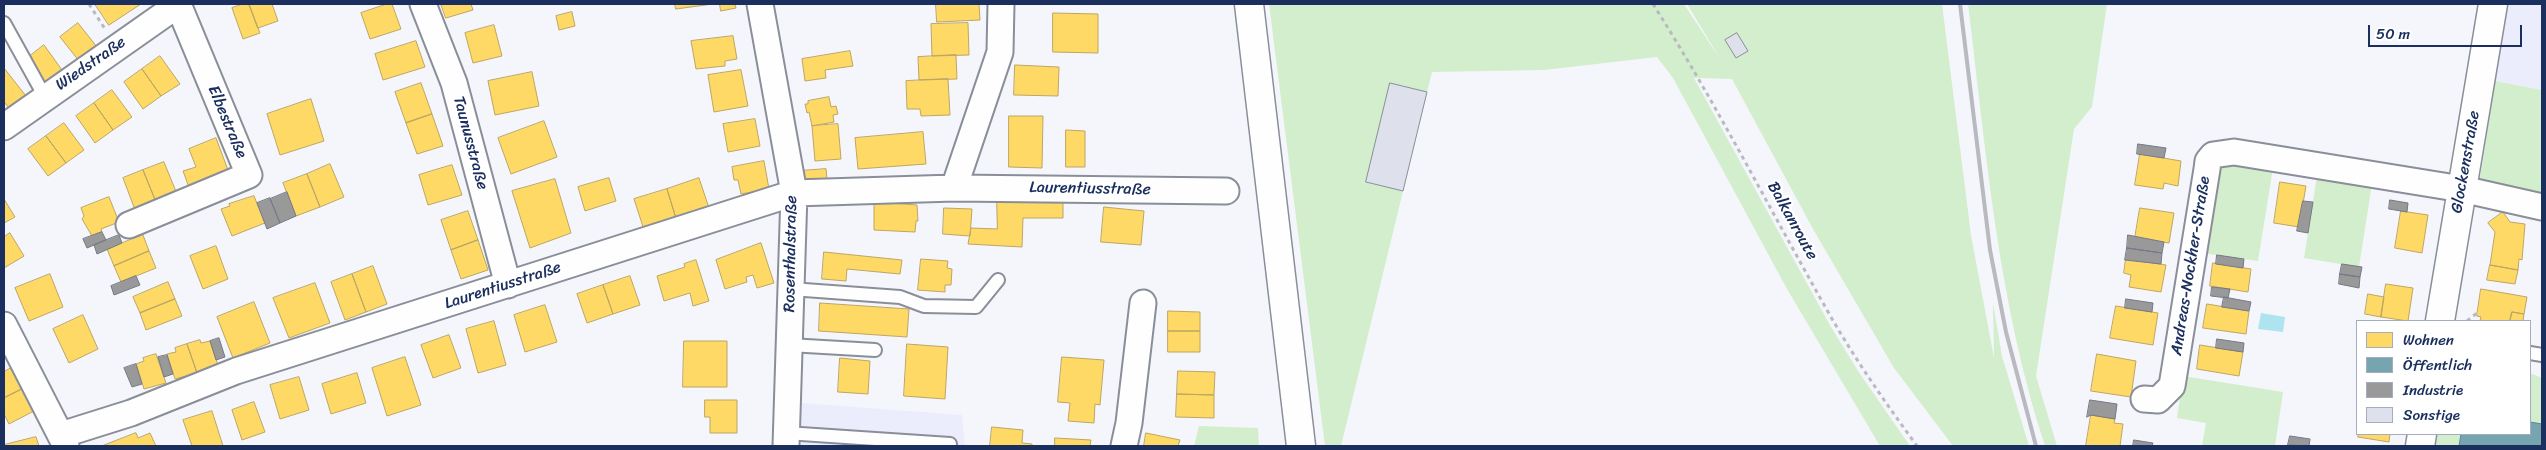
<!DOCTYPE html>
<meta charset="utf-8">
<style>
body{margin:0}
#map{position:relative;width:2546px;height:450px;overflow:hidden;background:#f5f6fb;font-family:Sriracha,sans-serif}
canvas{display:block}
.frame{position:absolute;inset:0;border:5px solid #1b2f5e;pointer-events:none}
.legend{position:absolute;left:2356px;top:320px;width:175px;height:115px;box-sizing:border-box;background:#fff;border:1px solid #a4acbf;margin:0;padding:6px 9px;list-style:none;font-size:15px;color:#1b2f5e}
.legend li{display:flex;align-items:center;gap:10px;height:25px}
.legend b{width:25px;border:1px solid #a4acbf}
.scale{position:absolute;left:2368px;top:25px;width:154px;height:22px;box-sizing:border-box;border:2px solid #1b2f5e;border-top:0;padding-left:6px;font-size:15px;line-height:18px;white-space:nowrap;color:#1b2f5e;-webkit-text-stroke:4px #fff;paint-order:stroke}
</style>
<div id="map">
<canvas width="2546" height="450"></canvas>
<div class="frame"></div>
<ul class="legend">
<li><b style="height:14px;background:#ffd966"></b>Wohnen</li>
<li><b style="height:14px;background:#76a5af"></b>Öffentlich</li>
<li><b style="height:14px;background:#999"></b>Industrie</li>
<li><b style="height:14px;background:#dee0ec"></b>Sonstige</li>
</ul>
<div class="scale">50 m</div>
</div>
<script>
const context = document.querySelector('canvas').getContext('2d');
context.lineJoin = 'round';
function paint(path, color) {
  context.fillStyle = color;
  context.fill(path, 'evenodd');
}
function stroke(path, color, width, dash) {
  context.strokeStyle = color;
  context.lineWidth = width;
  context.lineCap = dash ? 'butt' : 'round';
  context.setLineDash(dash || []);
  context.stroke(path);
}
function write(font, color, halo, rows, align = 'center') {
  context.font = font + ' Sriracha,sans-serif';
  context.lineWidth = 5;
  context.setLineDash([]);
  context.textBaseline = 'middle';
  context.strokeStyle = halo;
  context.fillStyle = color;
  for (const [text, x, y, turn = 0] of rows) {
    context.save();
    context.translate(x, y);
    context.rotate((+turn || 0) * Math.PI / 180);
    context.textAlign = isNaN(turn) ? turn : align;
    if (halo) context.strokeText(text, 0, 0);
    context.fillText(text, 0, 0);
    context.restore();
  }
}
paint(new Path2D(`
 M2508 4H2542V90L2495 81Z
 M802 403 962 415 965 446H801Z`), '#ebedfc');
paint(new Path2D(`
 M1269 4H1684L1722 62 1687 4H1942L1971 235 1994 358 1993 303 2002 356 2029 446H1953L1894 368 1813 229 1732 79 1694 78 1831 327 1858 371 1910 446H1880L1787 289 1673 78 1657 57 1544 70 1432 72 1341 446H1325Z
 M1968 4H2107L2092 107 2074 129 2036 376 2057 446H2045C1998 303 1986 152 1968 4Z
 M2495 81 2542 90V199L2479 185Z
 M2224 162 2273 168 2258 261 2202 253 2215 171Z
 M2317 176 2372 184 2359 267 2304 258Z
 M2530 373 2542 378V424L2530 422Z
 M2183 376 2283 392 2275 446H2202L2206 423 2177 418Z
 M1199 426 1258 428 1259 446H1194Z
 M2435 434H2461L2459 446H2433Z`), '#d3eecc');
paint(new Path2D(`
 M2261 313 2285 317 2283 332 2258 329Z`), '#ade4f0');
const homes = new Path2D(`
 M95 4H141L109 25Z
 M243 4H249L260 33 243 39 232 8Z
 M249 4H272L278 21 258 28Z
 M387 4H392L401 29 370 39 361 13Z
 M441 4H471L473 10 446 18Z
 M675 4H713L676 9Z
 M720 4H735L736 8 721 11Z
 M936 4H979L980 20 937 22Z
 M572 12 575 26 559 30 556 16Z
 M1053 13 1098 14V53L1053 52Z
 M78 23 97 47 79 61 60 37Z
 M968 23 969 55 932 56 931 24Z
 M494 25 502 56 473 63 465 33Z
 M733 36 737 59 725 61V66L696 69 691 41Z
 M416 41 425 67 383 80 375 54Z
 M44 45 62 70 42 84 25 60Z
 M850 51 853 66 825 70 826 78 805 81 802 59Z
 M956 55 957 79 919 80 918 57Z
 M160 56 180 84 161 96 142 69Z
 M1015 65 1059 67 1058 96 1014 95Z
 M4 68 26 96 9 108 4 102Z
 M142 69 161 96 143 109 124 82Z
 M741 70 748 106 714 112 708 75Z
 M532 72 539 106 495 115 488 81Z
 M948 79 950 115 921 116 920 109H907L906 81Z
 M421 83 432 114 406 123 395 92Z
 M112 90 132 117 113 130 94 103Z
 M829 97 831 107 836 106 838 114 833 115 834 122 812 126 809 112 807 113 805 104H808V101Z
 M311 99 324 141 280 155 267 114Z
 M94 103 113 130 95 143 76 116Z
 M432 114 443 146 417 154 406 123Z
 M1009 116H1043L1042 168 1009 167Z
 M755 119 760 146 728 152 723 124Z
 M544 121 557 157 511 174 498 138Z
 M64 123 84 150 66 163 46 136Z
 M838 124 841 159 815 161 812 126Z
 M1066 130 1085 131V167H1066Z
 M923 132 926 164 858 169 855 138Z
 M46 136 66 163 48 176 28 149Z
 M216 138 231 178 191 193 183 171 196 167 189 149Z
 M2140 154 2181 161 2178 186 2164 183 2163 189 2135 185Z
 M764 161 769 189 741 194 738 180H734L732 167Z
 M164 162 179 199 158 207 143 170Z
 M330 164 344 197 320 207 307 174Z
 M452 165 462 195 428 205 419 175Z
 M826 169 828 189 801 191 800 171Z
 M143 170 158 207 137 215 123 178Z
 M307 174 320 207 296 216 283 183Z
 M609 178 616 201 585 211 578 187Z
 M699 178 711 214 678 225 667 189Z
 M555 179 571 233 530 248 512 191Z
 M2280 182 2306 186 2299 227 2274 223Z
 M667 189 678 225 646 236 634 199Z
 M254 196 265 223 232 236 221 209 230 206 229 204Z
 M109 197 119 222 101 229 102 232 92 236 82 219 84 216 81 208Z
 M997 198 1063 199V218H1023L1022 247 968 244 971 228 997 229Z
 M4 199 15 217 4 223Z
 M890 203 917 205 918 221H916L915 232 874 230V204Z
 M1104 207 1144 211 1141 245 1101 242Z
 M944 208 972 209 970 236 943 234Z
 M2140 208 2174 213 2169 243 2135 238Z
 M468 211 478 240 451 250 441 220Z
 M2401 211 2428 215 2422 253 2395 248Z
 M2503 212 2510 222 2525 224 2522 260 2519 259 2518 270 2490 265 2495 232 2488 223Z
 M10 233 24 256 4 268V237Z
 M143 235 149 251 114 266 107 249Z
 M478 240 488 270 461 279 451 250Z
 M761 243 774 283 757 288 753 275 746 277 747 282 725 289 716 260Z
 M216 246 228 279 203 289 190 256Z
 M149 251 156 268 121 282 114 266Z
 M824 252 902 260 900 274 847 269 846 281 822 279Z
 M921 259 948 261 947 268 952 269 951 285H945V292L918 290Z
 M2126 259 2166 265 2161 292 2129 287 2131 275 2124 273Z
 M696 260 709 301 693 306 690 293 664 301 657 276 685 267 684 264Z
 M2213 263 2251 269 2248 292 2210 286Z
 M2490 265 2518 270 2515 284 2487 280Z
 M373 266 387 304 366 312 352 274Z
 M50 274 63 307 29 321 15 288Z
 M352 274 366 312 345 320 331 282Z
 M630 276 640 305 613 314 603 285Z
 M168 282 175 299 140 313 133 297Z
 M315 283 330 323 289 338 273 298Z
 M2386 284 2413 288 2408 321 2381 317Z
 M603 285 613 314 587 323 577 294Z
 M2481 289 2527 297 2524 314 2512 312 2510 321H2480L2481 317 2477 316Z
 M2368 294 2384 297 2381 317 2365 314Z
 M175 299 182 316 146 330 140 313Z
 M254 302 270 343 233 358 217 317Z
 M820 303 909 309 907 337 819 331Z
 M2207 304 2249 311 2246 334 2203 328Z
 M545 305 557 342 525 352 514 315Z
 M2116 306 2158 313 2153 345 2110 338Z
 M1168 311 1200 312V331H1168Z
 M2512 312 2524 314 2523 321H2510Z
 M83 315 98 349 69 363 53 329Z
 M494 321 506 365 478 373 466 329Z
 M1168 331H1200V352H1168Z
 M449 335 461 368 433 378 421 345Z
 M200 340 201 343 210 341 218 365 197 373 187 344Z
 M684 341H727V387H683Z
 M187 344 197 373 175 379 167 354 176 352 175 348Z
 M907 344 948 347 945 399 904 396Z
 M2200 345 2243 352 2239 376 2197 369Z
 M156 354 166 383 144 389 136 364 144 361 143 358Z
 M2097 354 2136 361 2131 397 2091 391Z
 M405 357 421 405 387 416 372 368Z
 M1062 357 1104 360 1100 405 1095 404 1094 423 1068 421 1070 403 1058 402Z
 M840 358 870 361 868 394 838 392Z
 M11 368 22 389 4 398V372Z
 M1178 371 1215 372 1214 395 1177 394Z
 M357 373 366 403 331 414 322 384Z
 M299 377 309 410 280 419 270 385Z
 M22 389 34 411 9 424 4 414V398Z
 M1177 394 1214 395V418L1176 417Z
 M705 400H737V433H710V417H705Z
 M254 402 265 432 242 440 232 410Z
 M212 411 223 446H192L183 420Z
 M2091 415 2115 419 2114 423 2123 424 2120 446H2086Z
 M992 427 1023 430 1022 443 1032 444V446H990Z
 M136 433 138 438 150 433 156 446H102Z
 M1146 433 1180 440 1178 446H1144Z
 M2359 434H2390L2389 442 2358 437Z
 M36 437 39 446H4V445Z
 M1055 438 1091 440 1090 446H1055Z`);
paint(homes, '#ffd966');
stroke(homes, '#bba664', 1);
const public = new Path2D(`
 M2530 422 2542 424V446H2459L2461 434H2530Z`);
paint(public, '#76a5af');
stroke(public, '#5b8297', 1);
const industry = new Path2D(`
 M2138 144 2166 148 2164 158 2137 154Z
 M287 192 296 216 280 223 270 199Z
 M270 198 280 223 267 229 257 203Z
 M2390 200 2408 203 2407 212 2389 209Z
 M2303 201 2313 202 2308 233 2297 231Z
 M102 232 106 240 87 248 83 239Z
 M119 235 122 243 97 254 94 245Z
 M2128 235 2164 242 2162 253 2127 248Z
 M2127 248 2162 253 2161 264 2125 260Z
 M2217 255 2244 259 2243 268 2216 264Z
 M2342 264 2362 267 2360 277 2340 274Z
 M2340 274 2360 277 2359 288 2339 284Z
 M136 276 140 285 114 295 111 286Z
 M2212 287 2230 289 2228 298 2211 296Z
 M2224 297 2251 302 2249 311 2222 307Z
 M2126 299 2153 303 2152 312 2125 308Z
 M219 338 225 357 216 360 210 341Z
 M2217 339 2244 343 2243 352 2216 348Z
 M167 355 173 374 164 377 158 357Z
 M136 364 142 384 132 387 124 368Z
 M2090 400 2117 404 2115 419 2091 415 2087 417Z
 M2290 436 2310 439 2309 446 2288 445Z
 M2134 440 2153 443 2152 446H2133Z`);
paint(industry, '#999');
stroke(industry, '#737987', 1);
const building = new Path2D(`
 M1737 33 1748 51 1736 58 1725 40Z
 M1390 83 1427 92 1403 191 1366 182Z`);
paint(building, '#dee0ec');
stroke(building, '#898e99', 1);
const lane = new Path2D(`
 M4 23 45 97
 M791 289 900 297 924 306 976 307 998 280
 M789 345 875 350
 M2530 353 2542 355
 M786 433 950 444`);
const street = new Path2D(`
 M423 4 454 83 508 285
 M760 4 794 193 786 446
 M4 127 179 4
 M954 188 1000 52 1001 4
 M129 225 249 175 178 4
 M4 325 66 446
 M2144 399 2158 400 2172 386 2207 169 2208 161 2213 155 2234 152 2462 189 2542 207
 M61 435 131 413 236 371 794 193 954 188 1226 191
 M1124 446 1129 423 1143 303`);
const secondary = new Path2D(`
 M1249 4 1301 446
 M2440 321 2493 4
 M2420 446 2422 434`);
stroke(lane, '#898e99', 16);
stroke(street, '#898e99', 29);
stroke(secondary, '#898e99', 31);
stroke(new Path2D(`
 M89 4 105 29
 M1653 4C1716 103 1769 208 1827 310 1854 358 1885 402 1917 446
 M2467 321 2477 313`), '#b8bac0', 3, [4, 4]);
stroke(lane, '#fefefe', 12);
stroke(street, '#fefefe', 25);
stroke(secondary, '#fefefe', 28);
stroke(new Path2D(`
 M1960 4 1990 250 2006 332 2036 446`), '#b8bac0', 4);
write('16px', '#1b2f5e', '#fff', [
 ["Wiedstraße",91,64,-35],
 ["Elbestraße",227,122,67],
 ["Taunusstraße",470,143,75],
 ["Glockenstraße",2466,162,-80],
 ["Laurentiusstraße",1090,189,1],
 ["Balkanroute",1792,221,61],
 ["Rosenthalstraße",791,254,-89],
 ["Andreas-Nockher-Straße",2191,266,-81],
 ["Laurentiusstraße",503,286,-18]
]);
</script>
